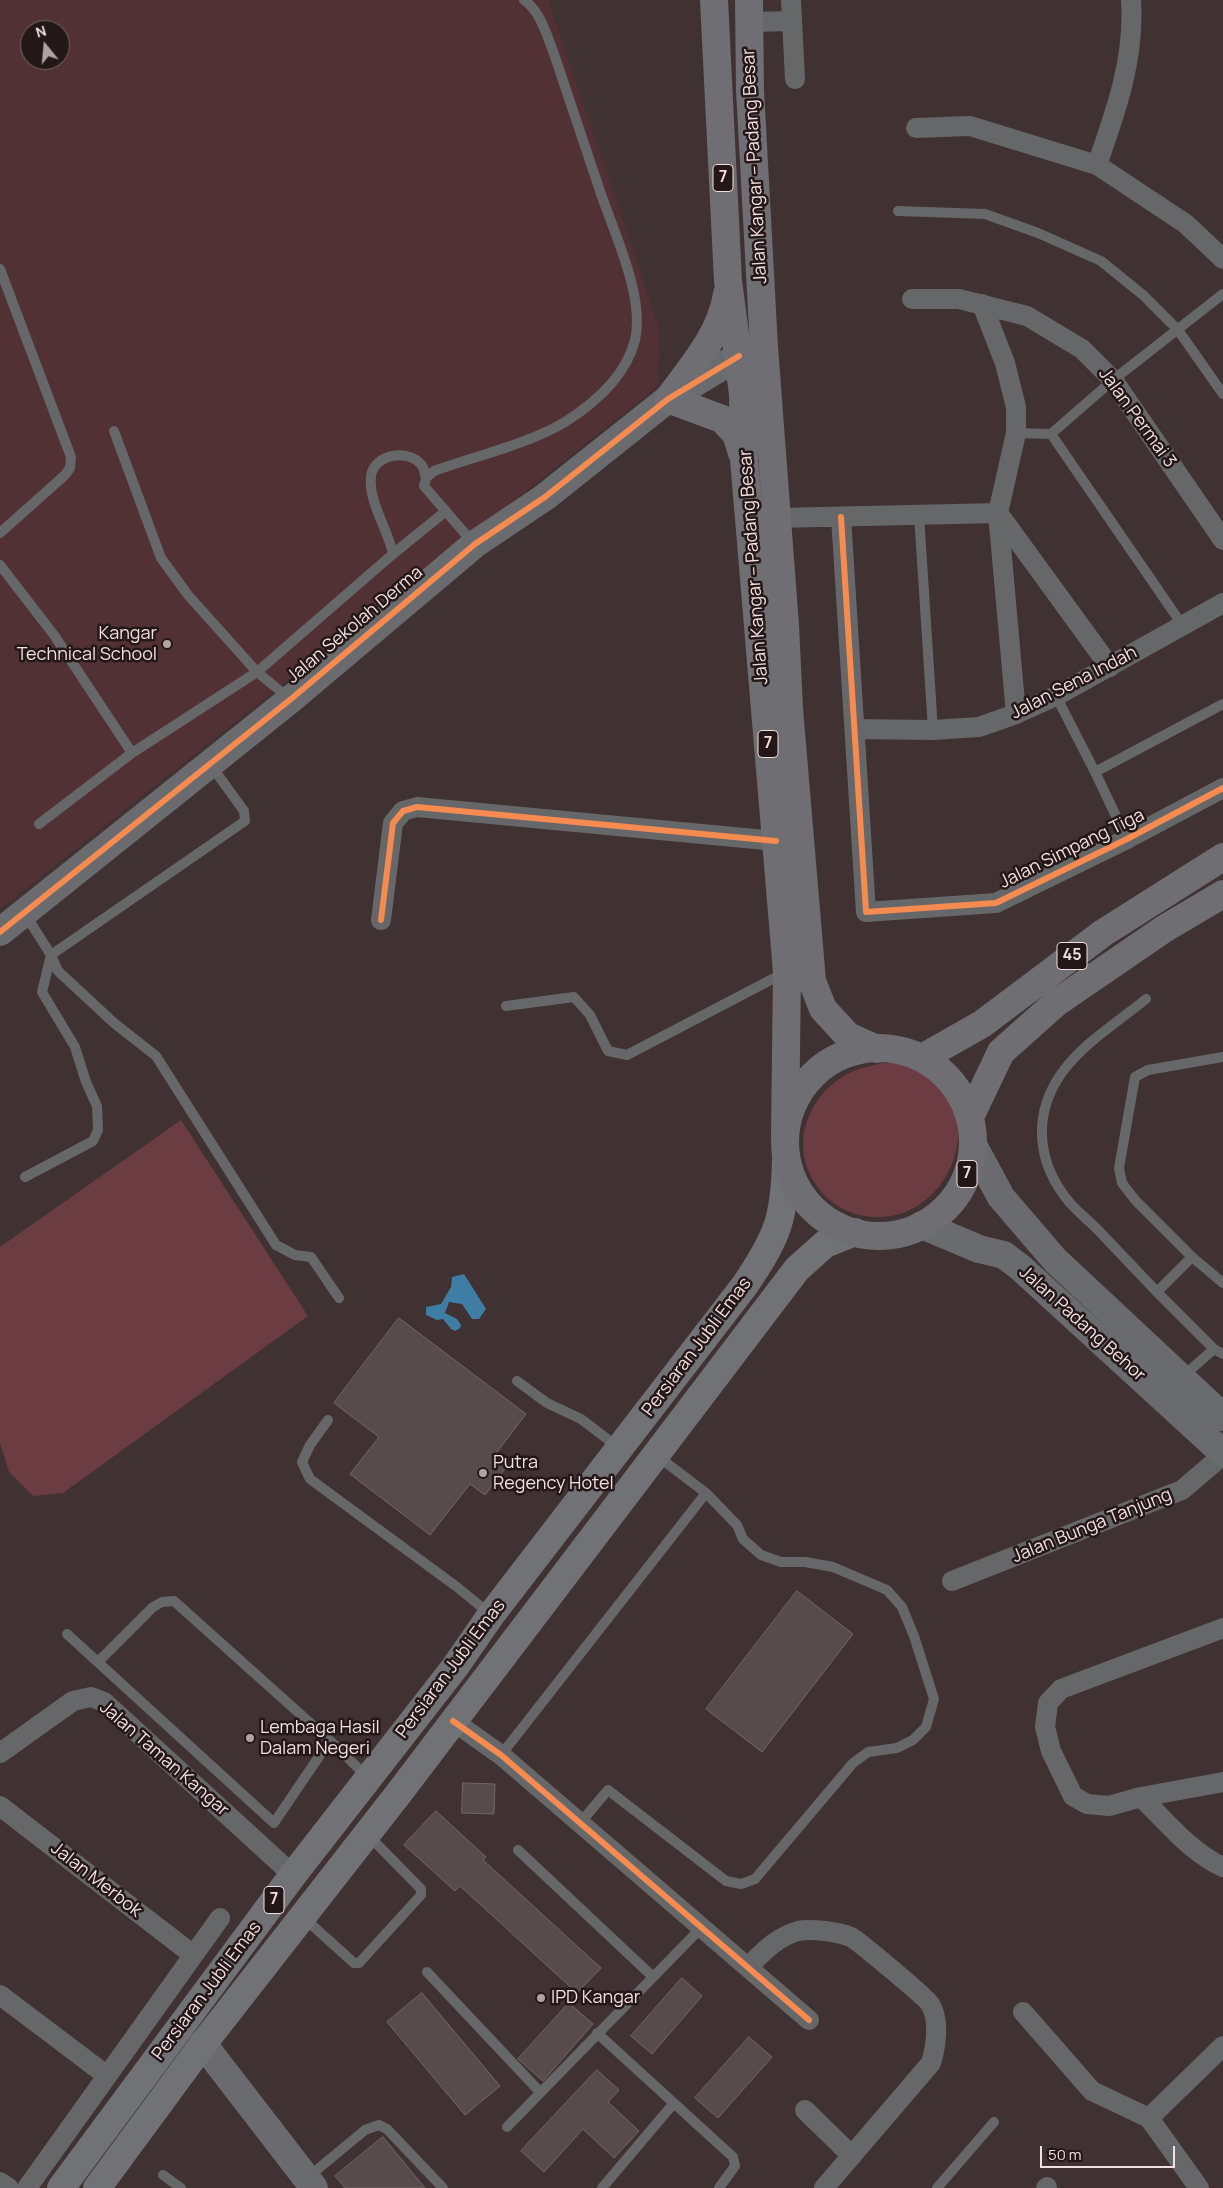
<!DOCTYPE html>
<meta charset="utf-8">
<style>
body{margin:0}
#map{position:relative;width:1223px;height:2188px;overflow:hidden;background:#403132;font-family:Manrope,sans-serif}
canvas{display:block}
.north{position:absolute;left:20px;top:20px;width:50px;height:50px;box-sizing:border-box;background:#241718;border:1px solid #766768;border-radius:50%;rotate:343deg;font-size:14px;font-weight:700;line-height:20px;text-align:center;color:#f2dfe0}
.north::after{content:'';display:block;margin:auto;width:18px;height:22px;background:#b4a2a3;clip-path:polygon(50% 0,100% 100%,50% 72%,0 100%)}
.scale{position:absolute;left:1040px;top:2146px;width:135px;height:22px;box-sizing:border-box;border:2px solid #f2dfe0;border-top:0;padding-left:6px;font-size:15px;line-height:18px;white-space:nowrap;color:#f2dfe0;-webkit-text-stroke:4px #241718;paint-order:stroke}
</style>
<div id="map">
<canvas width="1223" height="2188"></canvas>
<div class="north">N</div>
<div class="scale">50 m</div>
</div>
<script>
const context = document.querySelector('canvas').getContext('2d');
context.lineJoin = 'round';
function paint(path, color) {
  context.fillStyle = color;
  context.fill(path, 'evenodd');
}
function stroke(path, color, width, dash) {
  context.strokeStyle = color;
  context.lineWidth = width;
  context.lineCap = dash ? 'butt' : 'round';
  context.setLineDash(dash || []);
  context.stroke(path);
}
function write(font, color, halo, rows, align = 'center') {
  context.font = font + ' Manrope,sans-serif';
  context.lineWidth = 5;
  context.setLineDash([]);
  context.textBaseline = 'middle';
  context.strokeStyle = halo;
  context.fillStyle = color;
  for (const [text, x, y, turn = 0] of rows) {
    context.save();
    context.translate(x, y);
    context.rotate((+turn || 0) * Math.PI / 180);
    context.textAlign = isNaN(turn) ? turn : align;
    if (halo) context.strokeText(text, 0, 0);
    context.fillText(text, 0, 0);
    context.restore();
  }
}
paint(new Path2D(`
 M0 0H551L549 2 660 330 658 386 0 909ZM30 30H60V60H30Z`), '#513134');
paint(new Path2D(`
 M883 1063C891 1063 899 1062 906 1064 917 1066 928 1073 936 1080 985 1126 947 1214 882 1217 865 1218 849 1214 835 1204 792 1172 793 1116 835 1082 849 1070 866 1067 883 1063Z
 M181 1120 308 1316 63 1493 33 1496 9 1472 0 1443V1247Z`), '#6b3c41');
paint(new Path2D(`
 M464 1274 486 1309 479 1319H472L462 1304 449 1302 445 1313 457 1319 461 1325 460 1328 455 1331 451 1329 443 1319 437 1320 426 1315V1307L441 1304 451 1287 452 1277Z`), '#407da4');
const building = new Path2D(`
 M399 1318 526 1414 494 1456 507 1466 485 1495 470 1484 430 1535 350 1474 379 1437 334 1403Z
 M797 1591 853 1634 762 1752 706 1709Z
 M463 1783 495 1784 494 1814 462 1813Z
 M436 1811 486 1857 483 1860 601 1968 577 1993 460 1886 455 1891 404 1845Z
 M682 1978 702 1996 652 2054 631 2036Z
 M422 1993 500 2086 465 2115 387 2022Z
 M569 2003 593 2024 543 2081 518 2059Z
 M749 2037 772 2057 718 2118 695 2098Z
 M597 2070 619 2090 608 2102 639 2131 614 2158 583 2129 544 2172 521 2151Z
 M383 2137 425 2188H345L335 2176Z`);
paint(building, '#574b4c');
stroke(building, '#746767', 1);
stroke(new Path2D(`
 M898 211 985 214 1038 233 1101 261 1143 295 1178 330 1223 394
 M0 269 71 457 70 468 65 475 0 533
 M114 431 161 558 188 595 257 672 393 554C388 529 368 502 371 476 374 453 411 448 423 467 424 469 425 475 426 478
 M1016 433 1051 434 1113 380 1223 294
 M1051 434 1183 626
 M919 515 933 730
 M474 544 424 486 426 478 434 471C473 457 531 443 565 422 595 403 626 376 635 340 645 298 615 235 601 194 585 146 569 98 553 51 546 33 540 11 524 0
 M393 554 446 511
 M0 565 54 635 132 753 257 672 290 699
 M1056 696 1095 772 1127 839
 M210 764 244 811 245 821 51 955 58 971 114 1023 156 1056 276 1245 295 1255 311 1257 339 1298
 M1095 772 1223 704
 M39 824 132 753
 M25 914 51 955 42 992 75 1047 86 1082 97 1106 98 1130 93 1141 25 1177
 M1146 999C1118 1022 1082 1044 1061 1074 1032 1116 1037 1164 1070 1203 1078 1212 1088 1220 1097 1229 1117 1250 1137 1271 1157 1292
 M506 1006 574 997 590 1015 608 1051 627 1055 784 973
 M1223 1057 1148 1070 1135 1077 1119 1168 1122 1183 1136 1201 1192 1257 1223 1283
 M1192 1257 1157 1292 1214 1349 1223 1354
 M1181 1378 1214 1349
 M517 1381 547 1403 581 1419 619 1448
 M328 1420 310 1445 302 1462 310 1479 457 1587 490 1614
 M67 1634 274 1823 322 1752 338 1748 367 1777
 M98 1662 153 1607 162 1602 174 1601 338 1748
 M501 1755 706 1493
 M580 1823 608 1790 726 1881 741 1884 755 1879 853 1763 868 1752 897 1748 913 1740 926 1727 934 1699 914 1636 902 1607 887 1590 833 1567 805 1562H781L761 1555 743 1539 737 1525 706 1493 656 1455
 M518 1850 652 1976
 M303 1917 354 1963H359L421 1895V1889L368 1835
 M427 1972 540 2092
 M597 2033 733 2157 735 2166 719 2188
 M507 2127 701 1928
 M163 2175 181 2188
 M307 2178 365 2130 379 2125 387 2129 443 2188
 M602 2188 674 2103
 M937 2188 994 2122`), '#666769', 10);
stroke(new Path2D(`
 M791 0 795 79
 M749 22 792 21
 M916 128 970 126 1097 165 1186 224 1223 259
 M1097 165C1116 111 1135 58 1131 0
 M912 299H959L1027 316 1082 349 1113 380 1223 540
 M982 304 1005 363 1016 407V433L998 513 1016 714
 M998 513 1110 667
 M841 517 866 912 996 903 1127 839 1223 788
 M777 518 998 513
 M855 729 933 730 979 727 1016 714 1056 696 1223 603
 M381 920 393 823 403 811 417 807 776 841
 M952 1581 1182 1490 1223 1455
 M1223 1628 1061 1689 1048 1703 1045 1727 1051 1751 1073 1796 1087 1804 1109 1806 1141 1797 1223 1782
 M453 1721 501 1755 809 2020
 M0 1753 73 1701 91 1697 104 1702 293 1875
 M1141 1797C1166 1821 1191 1853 1223 1867
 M0 1806 192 1954
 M749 1966C764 1951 777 1937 798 1931 810 1928 839 1932 851 1937 857 1940 927 1998 930 2004 940 2019 936 2047 931 2063L824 2188
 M0 1995 106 2075
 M1023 2012 1092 2091 1149 2118 1199 2188
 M805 2110 852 2156
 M1149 2118 1223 2046
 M0 2182 9 2188
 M27 2188 220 1918
 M1046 2188 1047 2187`), '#666769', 20);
stroke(new Path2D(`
 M0 932 291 699 475 544 545 497 668 399 739 356
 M973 1145 1001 1197 1055 1260 1223 1417
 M922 1225 979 1249 1004 1255 1021 1268 1223 1453
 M203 2044 314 2188`), '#696b6e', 28);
stroke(new Path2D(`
 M61 2188 293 1875 455 1667 491 1615 745 1285C778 1236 785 1218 786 1158
 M97 2188 203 2044 399 1793 797 1269 825 1244 855 1232`), '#707276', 28);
stroke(new Path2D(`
 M714 0 728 281 743 394 744 459 787 972 785 1134
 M749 0 750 90 764 347 785 625 789 709 812 981 823 1009 848 1036 877 1049
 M727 294C721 334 692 367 668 399L722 419 736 434 742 453
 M785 1142a94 94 0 1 1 188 0a94 94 0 1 1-188 0Z
 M922 1058 982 1024 1103 933 1223 857
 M970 1117 1001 1052 1056 1003 1164 929 1223 894`), '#6e6e73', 28);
stroke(new Path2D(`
 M841 517 866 912 996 903 1127 839 1223 788
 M381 920 393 823 403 811 417 807 776 841
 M0 932 291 699 475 544 545 497 668 399 739 356
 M453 1721 501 1755 809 2020`), '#f68b52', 6);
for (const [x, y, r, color] of [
 [167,644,5,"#b4a2a3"],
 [483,1473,5,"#b4a2a3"],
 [250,1738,5,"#b4a2a3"],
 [541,1998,5,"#b4a2a3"]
]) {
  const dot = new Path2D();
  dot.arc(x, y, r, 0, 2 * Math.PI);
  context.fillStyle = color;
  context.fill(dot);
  stroke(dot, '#241718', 2);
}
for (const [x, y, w] of [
 [723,178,20],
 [768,744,20],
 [1072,956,30],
 [967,1174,20],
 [274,1900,20]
]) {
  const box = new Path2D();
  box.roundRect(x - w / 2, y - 13.5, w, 27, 4);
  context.fillStyle = '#241718';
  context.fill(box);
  stroke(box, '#f2dfe0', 1);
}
write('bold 16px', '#f2dfe0', null, [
 ["7",723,178],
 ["7",768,744],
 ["45",1072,956],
 ["7",967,1174],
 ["7",274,1900]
]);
write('18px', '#f2dfe0', '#241718', [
 ["Jalan Kangar – Padang Besar",755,166,-93],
 ["Jalan Permai 3",1137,418,54],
 ["Jalan Kangar – Padang Besar",754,567,-94],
 ["Jalan Sekolah Derma",355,625,-40],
 ["Jalan Sena Indah",1074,683,-27],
 ["Jalan Simpang Tiga",1072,849,-26],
 ["Jalan Padang Behor",1082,1324,42],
 ["Persiaran Jubli Emas",697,1347,-53],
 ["Jalan Bunga Tanjung",1092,1526,-22],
 ["Persiaran Jubli Emas",451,1669,-53],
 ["Jalan Taman Kangar",164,1759,41],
 ["Jalan Merbok",96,1880,38],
 ["Persiaran Jubli Emas",207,1991,-53]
]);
write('18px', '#f2dfe0', '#241718', [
 ["Kangar",157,634,"right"],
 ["Technical School",157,655,"right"],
 ["Putra",493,1463],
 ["Regency Hotel",493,1484],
 ["Lembaga Hasil",260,1728],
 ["Dalam Negeri",260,1749],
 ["IPD Kangar",551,1998]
], 'left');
</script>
